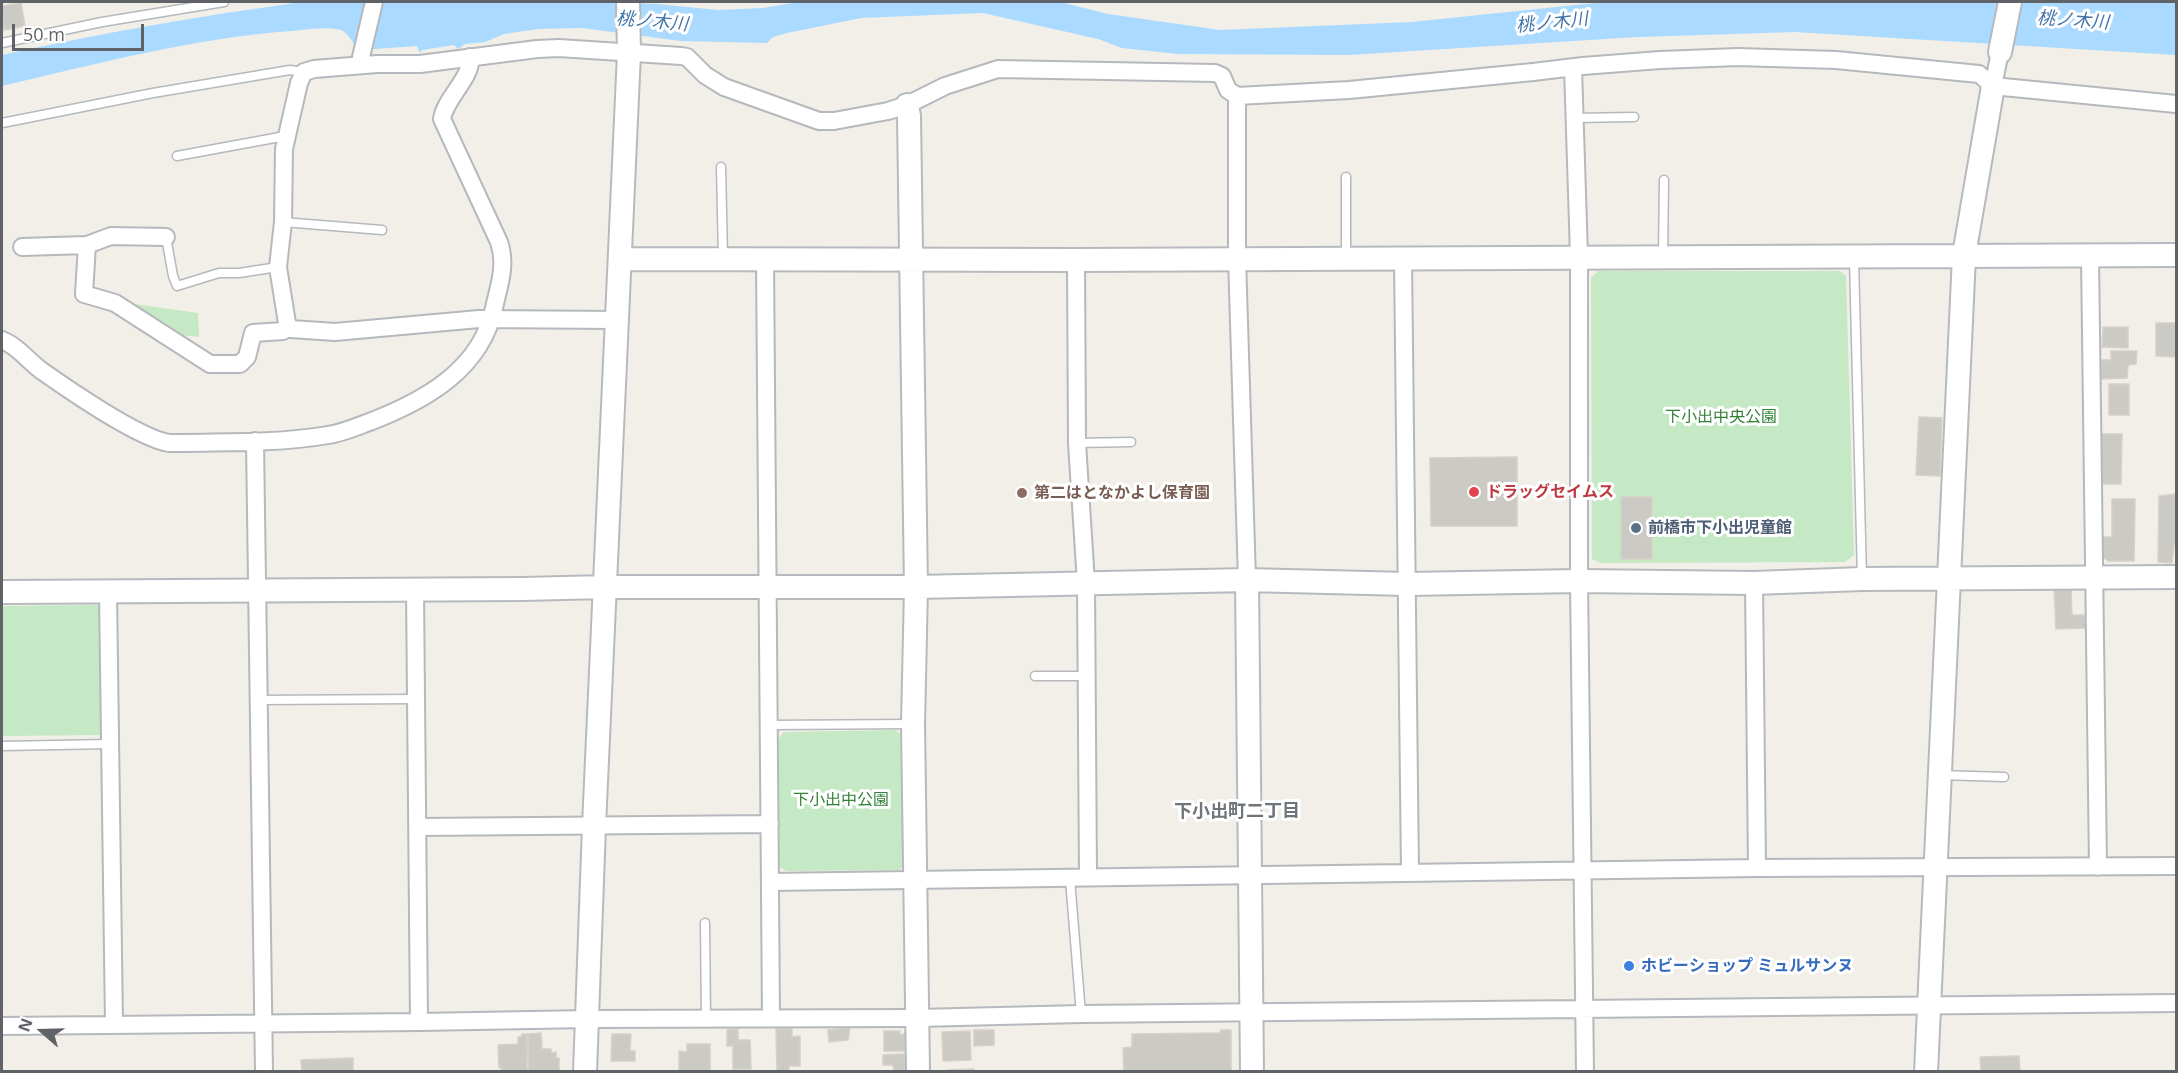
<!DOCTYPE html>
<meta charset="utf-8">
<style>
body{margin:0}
#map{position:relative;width:2178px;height:1073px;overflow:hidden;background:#f1efe8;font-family:"Open Sans",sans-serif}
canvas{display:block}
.frame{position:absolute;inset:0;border:3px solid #5f6368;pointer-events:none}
.north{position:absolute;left:12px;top:1001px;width:60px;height:60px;-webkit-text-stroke:4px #fff;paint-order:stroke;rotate:290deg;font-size:16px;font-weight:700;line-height:24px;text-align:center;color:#5f6368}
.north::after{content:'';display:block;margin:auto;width:21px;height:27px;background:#5f6368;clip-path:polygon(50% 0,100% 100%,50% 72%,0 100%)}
.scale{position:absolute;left:12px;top:24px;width:132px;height:27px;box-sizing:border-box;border:3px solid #5f6368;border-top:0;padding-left:8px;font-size:18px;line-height:21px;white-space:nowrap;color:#5f6368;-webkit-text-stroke:4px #fff;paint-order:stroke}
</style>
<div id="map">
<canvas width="2178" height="1073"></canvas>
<div class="frame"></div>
<div class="north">N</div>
<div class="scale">50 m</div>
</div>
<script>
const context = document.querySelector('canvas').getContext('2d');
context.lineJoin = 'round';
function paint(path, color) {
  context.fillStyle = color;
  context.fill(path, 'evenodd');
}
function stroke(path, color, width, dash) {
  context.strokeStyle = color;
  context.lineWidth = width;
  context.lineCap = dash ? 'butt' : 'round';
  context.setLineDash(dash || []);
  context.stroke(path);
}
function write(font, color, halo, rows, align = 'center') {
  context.font = font + ' "Open Sans","Noto Sans JP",sans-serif';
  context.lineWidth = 6;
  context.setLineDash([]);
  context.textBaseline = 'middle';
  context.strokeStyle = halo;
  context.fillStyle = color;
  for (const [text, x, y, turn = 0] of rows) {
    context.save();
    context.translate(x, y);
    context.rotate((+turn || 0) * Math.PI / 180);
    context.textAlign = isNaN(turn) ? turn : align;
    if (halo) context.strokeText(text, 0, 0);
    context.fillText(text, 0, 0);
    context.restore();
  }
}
paint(new Path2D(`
 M1598 271H1840L1846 276 1854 555 1845 562 1601 563 1592 559 1591 278Z
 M133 304 198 313 199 337 182 335Z
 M101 605 102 735 2 736V606Z
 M896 730 902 737 905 862 900 870 786 871 778 866 779 738 784 732Z`), '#c5e8c5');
paint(new Path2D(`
 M302 2H608L657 4 718 10 763 8 798 2H1060L1108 14 1220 30 1412 22 1604 2H2176V55L1795 32 1638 37 1349 55 1178 54 1122 48 1098 39 983 13 861 18 787 33 773 37 767 43 681 41 582 28 538 29 504 34 485 42 465 44 458 49 454 45 422 50 420 53 417 46 360 50C353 45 349 33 341 30 326 26 306 30 291 31 193 38 97 64 2 86V55C101 33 201 16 302 2Z`), '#aadaff');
const building = new Path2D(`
 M21 3 25 26 4 30 2 6Z
 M2156 323H2176V357L2156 356Z
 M2103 327H2128V348L2102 347Z
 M2111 351H2137L2136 364 2128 365 2127 378 2101 379 2102 360H2111Z
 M2109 384H2129V415H2109Z
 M1919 417 1942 418 1940 476 1916 475Z
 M2101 434H2122L2121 484H2100Z
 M1517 457V526H1431L1430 458Z
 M2176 494V544H2174L2172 563 2158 562 2159 496Z
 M1621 497H1652V559H1621Z
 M2112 499H2135L2134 561H2108L2102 556V537H2112Z
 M2054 588H2071L2072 615H2085L2086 628 2056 629Z
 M850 1028 848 1040 829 1042 828 1030Z
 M738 1029V1040H750L751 1069H733V1046H727V1030Z
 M776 1029H792V1037L800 1036V1066H789V1071H777Z
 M974 1030H994V1045L974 1046Z
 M1221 1030H1231V1072H1124L1123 1048 1132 1047V1034L1220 1033Z
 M884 1031H900V1035L905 1034V1051H884Z
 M970 1031 971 1060 943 1061 942 1032Z
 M541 1033 542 1049H551V1053L556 1052V1058H559V1072H529L528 1034Z
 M522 1034H527V1072H501V1068L499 1067 498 1045 518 1044V1037H521Z
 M612 1034H631L630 1051H635V1061H611Z
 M687 1044H710V1072H679V1051L687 1052Z
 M904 1054 905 1072H894L893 1065H883V1055Z
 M2019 1056 2020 1072H1981L1980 1057Z
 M353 1058V1072H302L301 1060Z
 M974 1069V1072H946V1070Z`);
paint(building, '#cccac5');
stroke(building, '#d6d1c6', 1.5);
const lane = new Path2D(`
 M2 43 102 22 224 2
 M1574 118 1634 117
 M2 123 153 93 290 70 304 72
 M177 156 280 137 285 138
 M721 167 723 258
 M1346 177V257
 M283 222 382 230
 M166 237 173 276 177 286 219 273H239L278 267
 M1663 257 1664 180
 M1854 259 1862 579
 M1077 443 1131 442
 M1035 676H1086
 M259 700 416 699
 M769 725 913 724
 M2 746 110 744
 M1940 775 2004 777
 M1070 879 1081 1014
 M705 923 706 1019`);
const street = new Path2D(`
 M361 65V57L374 2
 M1573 68 1579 256V581L1585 1072
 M1993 86 2000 52
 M1237 96V258L1247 580
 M87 245 84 294 115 303 210 364H240L247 357 253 333 283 331 288 326
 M22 247 87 245 111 236 166 237
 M2090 256 2098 867
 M1403 258 1410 873
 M765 259 771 1018
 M1076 260 1077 443 1086 583 1088 877
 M618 320 479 319 335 332 291 329 287 323 278 267 283 222 284 149 299 83 304 72 314 69 377 64H420L537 49 559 48 681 56 687 57 705 75 724 87 819 121H834L888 111 907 105 945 86 998 69 1215 73 1222 76 1228 90 1237 96 1349 90 1533 72 1583 66 1660 60 1738 57 1836 60 1979 74 1993 86 2176 104
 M2 340C19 347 28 361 42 371 69 390 139 438 169 443 221 442 276 444 328 435 343 433 358 426 372 421 426 400 481 369 494 308 499 285 507 265 499 242L442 119C445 98 473 77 470 57
 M255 441 264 1072
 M1754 583 1757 868
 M415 589 419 1022
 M108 592 114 1025
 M418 827 770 824
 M770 882 1757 868 2176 866
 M2 1026 419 1022 588 1019 918 1018 1081 1014 2176 1003`);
const secondary = new Path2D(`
 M2000 52 2010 2
 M907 105 909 116 916 587 913 724 918 1072
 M621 259 1076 260 2176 255
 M1247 580 1252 1072
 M2 592 522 589 605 587H916L1247 580 1407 584 1579 581 1754 583 1862 579 2176 577
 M585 1072 594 826 629 53 628 2
 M1926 1072 1963 278 1964 255 1993 86`);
stroke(lane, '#b5b8bc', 11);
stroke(street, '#b5b8bc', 20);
stroke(secondary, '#b6babf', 26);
stroke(lane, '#fff', 8);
stroke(street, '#fff', 16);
stroke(secondary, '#fff', 22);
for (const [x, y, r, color] of [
 [1474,492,6,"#e0444e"],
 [1022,493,6,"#8d6e63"],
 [1636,528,6,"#5c6f8a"],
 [1629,966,6,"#3f7fe0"]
]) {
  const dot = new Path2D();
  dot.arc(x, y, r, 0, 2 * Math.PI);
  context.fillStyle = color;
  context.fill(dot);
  stroke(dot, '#fff', 2);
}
write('16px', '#348238', '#fff', [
 ["下小出中央公園",1721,417],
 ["下小出中公園",841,800]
]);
write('bold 16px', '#be3a42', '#fff', [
 ["ドラッグセイムス",1486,492]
], 'left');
write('bold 16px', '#785e54', '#fff', [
 ["第二はとなかよし保育園",1034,493]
], 'left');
write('bold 16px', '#4e5e75', '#fff', [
 ["前橋市下小出児童館",1648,528]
], 'left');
write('bold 16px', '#366cbe', '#fff', [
 ["ホビーショップ ミュルサンヌ",1641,966]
], 'left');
write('italic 18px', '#4174aa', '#fff', [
 ["桃ノ木川",2073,21,4],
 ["桃ノ木川",652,22,5],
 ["桃ノ木川",1552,23,-6]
]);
write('bold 18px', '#70757a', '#fff', [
 ["下小出町二丁目",1237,812]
]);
</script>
